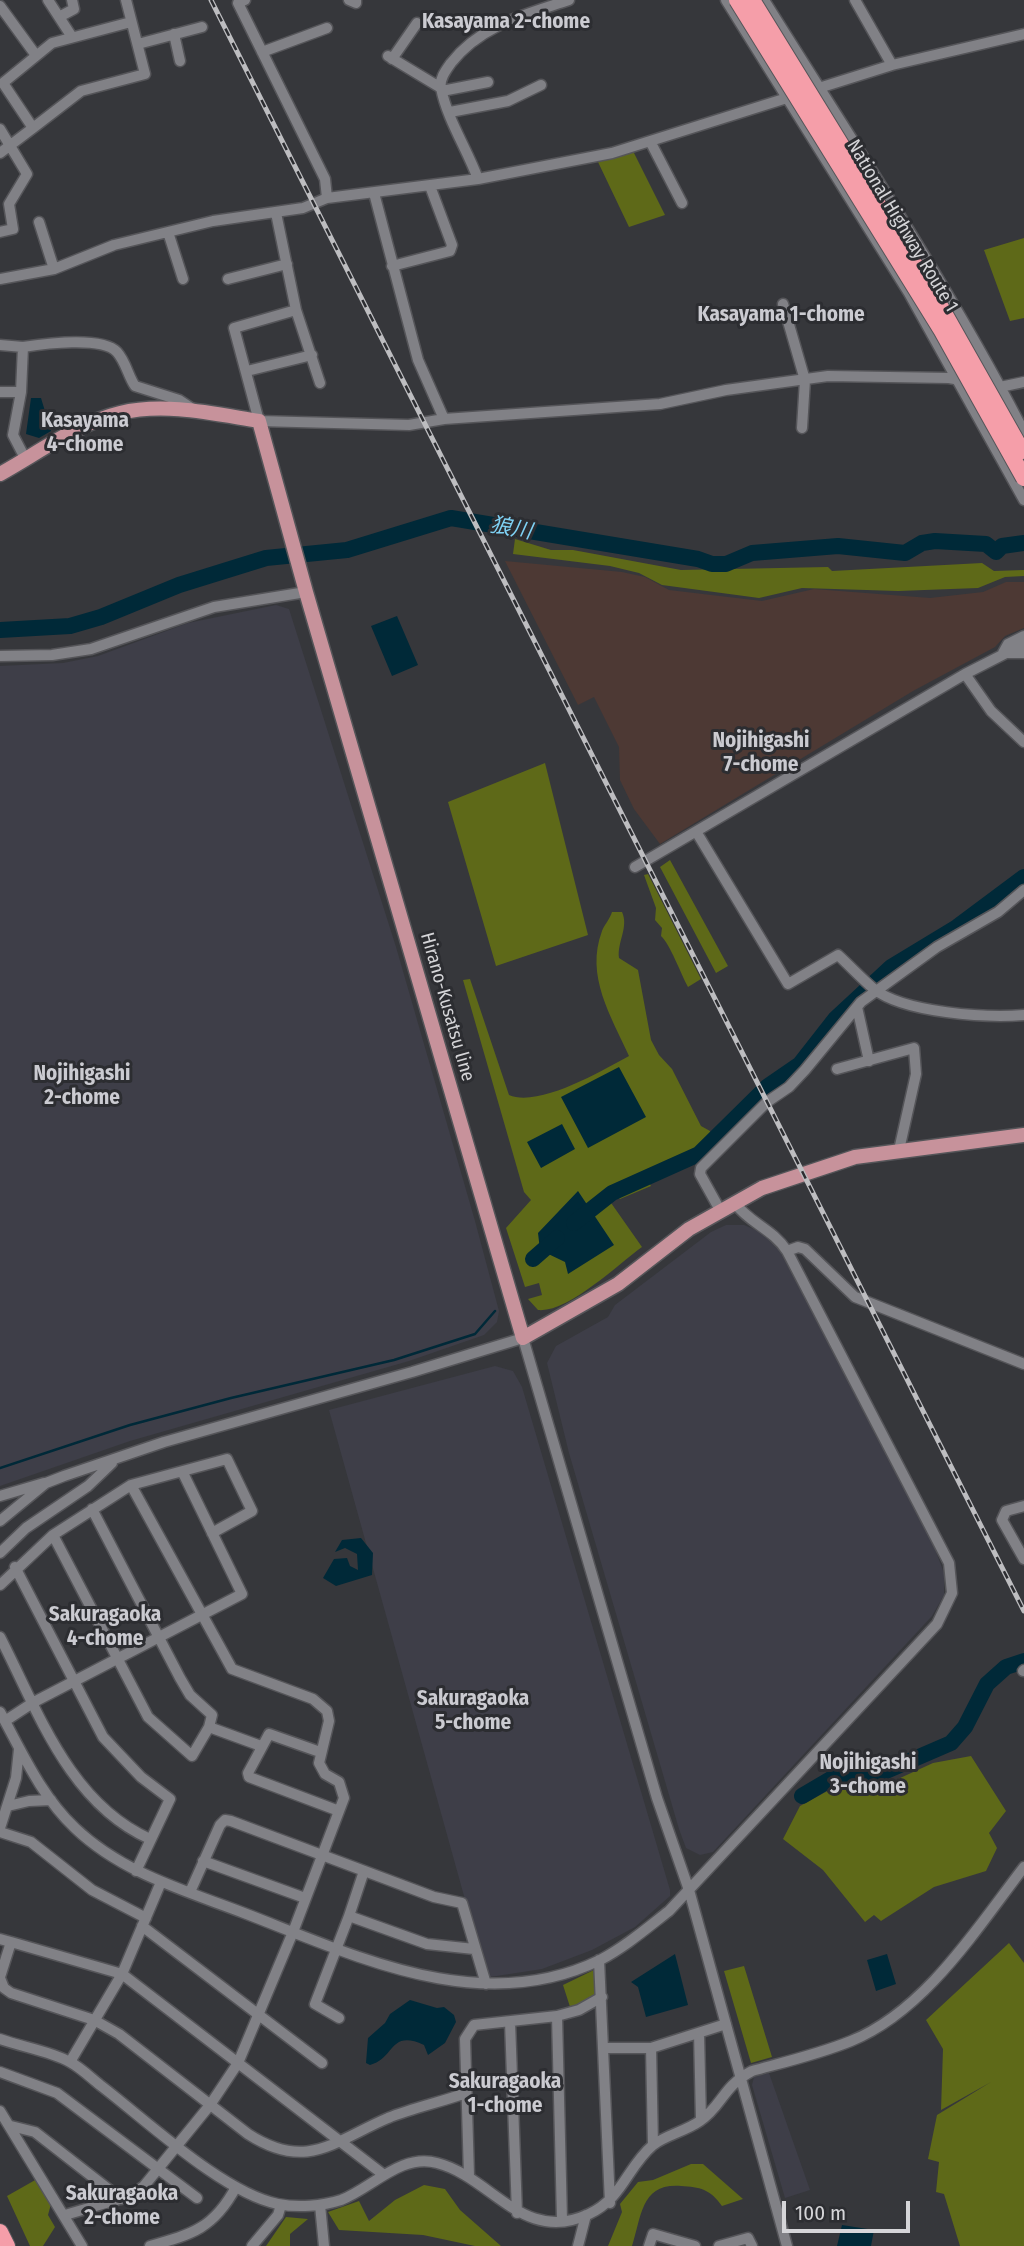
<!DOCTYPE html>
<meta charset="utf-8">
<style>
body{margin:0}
#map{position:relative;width:1024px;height:2246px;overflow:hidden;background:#36373b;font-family:"Fira Sans Condensed",sans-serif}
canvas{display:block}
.scale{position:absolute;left:782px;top:2201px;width:128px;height:32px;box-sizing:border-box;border:4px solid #d5d5d8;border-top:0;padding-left:9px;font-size:21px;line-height:24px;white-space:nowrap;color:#d5d5d8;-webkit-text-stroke:5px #2c2d31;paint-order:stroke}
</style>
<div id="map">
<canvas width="1024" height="2246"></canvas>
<div class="scale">100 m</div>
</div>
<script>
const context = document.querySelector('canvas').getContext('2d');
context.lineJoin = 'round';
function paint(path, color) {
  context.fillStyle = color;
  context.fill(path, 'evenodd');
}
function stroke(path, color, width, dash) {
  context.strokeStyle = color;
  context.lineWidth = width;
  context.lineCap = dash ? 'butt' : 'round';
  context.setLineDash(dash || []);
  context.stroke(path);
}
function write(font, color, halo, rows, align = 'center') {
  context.font = font + ' "Fira Sans Condensed","Noto Sans JP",sans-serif';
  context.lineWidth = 6;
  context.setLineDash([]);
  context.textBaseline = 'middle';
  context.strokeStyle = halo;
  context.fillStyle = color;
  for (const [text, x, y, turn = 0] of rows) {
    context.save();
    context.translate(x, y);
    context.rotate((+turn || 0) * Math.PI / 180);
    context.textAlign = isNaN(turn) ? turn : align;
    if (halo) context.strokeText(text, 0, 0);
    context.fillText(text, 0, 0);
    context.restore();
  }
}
paint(new Path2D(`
 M505 561 622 572 645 577 669 590 762 601 814 589 930 598 983 592 1006 582H1024V628L1005 636 995 647 913 691 660 844 634 809 620 780 619 747 594 697 578 705Z`), '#4d3934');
paint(new Path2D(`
 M276 605 289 609 396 947 475 1221 499 1311 497 1322 484 1335 409 1361 130 1441 0 1486V666L63 663 98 656 188 623Z
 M726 1225H744L761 1232 778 1248 926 1525 944 1573V1595L932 1616 713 1852 700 1855 686 1848 679 1829 569 1453 547 1363 556 1346 608 1317 615 1305 711 1232Z
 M495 1366 513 1371 522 1387 670 1890V1896L635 1927 592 1950 542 1969 490 1977 486 1975 329 1410Z
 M769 2073 810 2190 785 2198 752 2085 754 2077Z`), '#3e3e48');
paint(new Path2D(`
 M633 151 665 215 629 227 598 162Z
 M1024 238V318L1010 321 984 250Z
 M515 539 551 550H573L681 570 828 567 832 571 982 563 994 571 1024 570V576L1005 577 978 588 898 591 802 588 759 598 662 585 639 573 610 566 513 554Z
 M545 763 588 935 496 966 448 802Z
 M670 860 728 966 716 973 660 867Z
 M648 874 701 979 688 987C681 974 670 944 661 936L662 928 655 920 656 908 644 875Z
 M612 912H622C629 927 617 942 619 958L638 970 651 1040 659 1055 672 1069 701 1126 710 1131 711 1137 701 1148 646 1176 651 1186 620 1199 615 1195 609 1200 642 1247C617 1265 568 1313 538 1310L528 1299 542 1295 539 1283 525 1287 506 1228 531 1200 524 1192 463 980 470 979 509 1095C539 1108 603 1070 629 1056 611 1016 585 976 602 931 604 925 610 919 612 912Z
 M971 1756 1006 1811 989 1833 997 1848 986 1871 934 1887 881 1921 874 1915 865 1922 823 1870 783 1839 800 1806 842 1783 887 1784 933 1763Z
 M1009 1943 1024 1963V2246H960L944 2194 936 2192 939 2162 928 2159 937 2115 991 2082 941 2110 943 2049 926 2020Z
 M744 1966 772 2057 751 2063 724 1971Z
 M596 1969 598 1996 571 2010 563 1985Z
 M691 2164H703L743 2199 722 2206C710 2189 700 2187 681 2186 641 2183 642 2215 632 2246H608L622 2212 620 2204 638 2182 653 2180Z
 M37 2179 51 2204 48 2215 55 2227 43 2246H30L7 2196Z
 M424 2185 445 2189 460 2210 501 2246H475L423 2235 339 2230 328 2212 359 2201 369 2221 395 2200Z
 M286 2217 308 2219 290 2234V2246H266Z`), '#5e6918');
paint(new Path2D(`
 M31 398H41L51 431 39 438 26 434Z
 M397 616 418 665 392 676 371 626Z
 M619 1067 646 1117 588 1148 561 1097Z
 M562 1124 575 1149 541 1168 527 1142Z
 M578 1191 614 1245 568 1274 565 1262 540 1250 538 1233Z
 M361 1538 373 1553 372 1575 336 1586 323 1578 334 1559 347 1558 350 1566 358 1570 357 1554 345 1548 335 1552 342 1540Z
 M675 1954 688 2005 646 2017 638 1987 631 1982Z
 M887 1954 896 1984 876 1991 867 1960Z
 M410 2000 437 2008 444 2007 454 2015 456 2022 445 2043 428 2055 424 2045C389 2029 395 2059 370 2065L366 2063 368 2038 385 2023 390 2014Z
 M842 2225 874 2230 871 2246H837Z`), '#002938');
stroke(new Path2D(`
 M0 1468 130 1425 231 1398 394 1360 475 1334 495 1311`), '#002938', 2.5);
stroke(new Path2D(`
 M0 630 70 626 101 617 179 585 266 558 347 550 451 518 698 559 712 564H726L752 553 838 546 905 553 922 543 935 541 986 544 996 552 1002 546 1024 543
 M574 1223 612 1193 699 1154 768 1086 800 1064 836 1018 891 967 957 927 1024 877
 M533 1259 557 1238
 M802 1796 836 1776 877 1775 951 1743 965 1727 987 1684 1006 1667 1024 1661`), '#002938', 16);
const minor = new Path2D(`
 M48 0 72 37
 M245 0 238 3 325 179 327 198
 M349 0 356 3V0
 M726 0 909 293 1024 500
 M764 0C853 142 947 283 1024 432
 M855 0 892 65
 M0 6 35 54
 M59 17 74 9 72 0
 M174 34 180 61
 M138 44 202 27
 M262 52 327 28
 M388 56 441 88
 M392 59 417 23
 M442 91 488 82
 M450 112 508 101 541 85
 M33 128 81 91 145 74 126 0
 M0 129 27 174 9 204 13 229 0 232
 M650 141 682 203
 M0 153 33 128 3 83 52 43 131 22
 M478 179C467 149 447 119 441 88 439 79 446 70 451 63 481 25 524 15 569 0
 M374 193 418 360 444 419
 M276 213 296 310 320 383
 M39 222 54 269
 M168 232 183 279
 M392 266 450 251 452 245 430 186
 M0 279 54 269 114 245 213 221 303 208 327 198 478 179 612 153 892 65 1024 34
 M228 279 287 264
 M783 304 805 380 802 428
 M296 310 234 328 259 421 409 425 444 419 660 404 726 390 828 376 949 378 1000 387 1024 382
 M0 345 23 347 21 392 13 435 26 460
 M23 347C43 344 102 336 117 352 126 362 128 376 135 386L179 400 191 408
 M247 371 312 355
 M0 392H21
 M1024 636 1008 644 1003 653H1024
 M0 656 52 655 91 649 214 607 306 592
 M965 674 991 711 1024 742
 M697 833 788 984 838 955C850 966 862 979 874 989 904 1013 987 1018 1024 1015
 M635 867 965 674 1024 644
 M857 1007 869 1061
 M837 1069 914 1048 916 1074 899 1150
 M720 1210 700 1174 701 1168 767 1102 789 1087 805 1070 861 1002 937 947 998 912 1024 890
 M787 1251 798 1247 805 1249 855 1297 1024 1364
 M0 1496 44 1483
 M1024 1506 1006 1511 1002 1520 1024 1559
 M0 1521 46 1483 64 1476 164 1442 412 1372 523 1338 657 1798 689 1890 787 2246
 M53 1535 148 1717 192 1756 209 1727 212 1715 190 1695 180 1678 92 1509
 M0 1553 26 1528 88 1486 112 1463
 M15 1567 103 1737 141 1777 170 1799 136 1871
 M0 1585 53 1535 131 1485 227 1459 252 1511 212 1533
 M0 1637C38 1711 69 1803 150 1839
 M1023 1671 1024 1670
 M0 1712C22 1752 41 1796 75 1828 122 1873 184 1890 244 1913 356 1956 481 2018 600 1960 625 1947 647 1928 669 1911L937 1624 952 1593 949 1563 787 1251C773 1229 749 1223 734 1202
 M5 1721 34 1702 242 1594 183 1473
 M209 1727 261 1746
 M320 1752 269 1734 248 1773 249 1777 339 1811
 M8 1806 29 1801 51 1800
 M0 1828 16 1778 19 1749
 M0 1832 31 1842 92 1890 146 1918
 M203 1861 305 1898
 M190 1892 220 1825 225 1820 231 1821 434 1897 462 1903 486 1984
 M349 1916 364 1871
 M142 1926 322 2063
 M0 1939 11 1942 0 1977
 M11 1942 122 1974 384 2175
 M599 1960 610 2203
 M0 1978 4 1988 11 1993 94 2020 119 2034 248 2134C307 2172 334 2141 388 2118 413 2108 441 2102 466 2093
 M557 2016 562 2220
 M339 2018 315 2004 349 1916 427 1944 474 1949
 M510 2022 517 2213
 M699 2033 701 2120
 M0 2039C22 2047 50 2051 70 2062 81 2068 90 2077 100 2085 146 2120 223 2193 278 2204 298 2208 322 2206 341 2200 372 2188 401 2153 437 2163 492 2177 523 2245 589 2214 623 2198 627 2167 653 2145 666 2135 686 2131 700 2121 723 2105 722 2087 752 2071 785 2062 819 2054 851 2041 925 2011 977 1928 1024 1867
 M604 2048H651L726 2024
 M651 2048 653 2145
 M70 2062 122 1974 161 1882
 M0 2072 57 2093 197 2198
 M0 2111 82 2246
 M11 2126 35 2132 121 2199
 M469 2176 465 2039 474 2025 557 2016 579 2010 602 1997
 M320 2205 324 2246
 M65 2215 130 2196 144 2186 210 2105 238 2063 293 1932 344 1798 339 1782 325 1774 319 1763 329 1721 327 1711 313 1699 232 1669 131 1485
 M150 2246C193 2234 214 2228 236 2187
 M252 2246 278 2215 281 2205
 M578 2246 586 2215
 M649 2246 653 2234 695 2246
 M719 2246 748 2238 752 2246`);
const major = new Path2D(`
 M0 474C38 453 78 423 120 413 165 402 215 414 259 421L306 592 523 1338 618 1284 689 1229 762 1188 855 1157 1024 1135`);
const highway = new Path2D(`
 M0 2232 7 2246`);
stroke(minor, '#555559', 13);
stroke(major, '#555559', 17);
stroke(highway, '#555559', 18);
stroke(minor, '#818186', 10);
stroke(major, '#c7929b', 14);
stroke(highway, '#f59ea9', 16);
const rail = new Path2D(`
 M211 0 1024 1611`);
stroke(rail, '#bdbdc0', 5);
stroke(rail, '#2c2d31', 2.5, [8]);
const highwayBridge = new Path2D(`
 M737 0 942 331 1024 478
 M752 0 939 304 1022 451`);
stroke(highwayBridge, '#555559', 18, []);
stroke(highwayBridge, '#f59ea9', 16);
write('19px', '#d5d5d8', '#2c2d31', [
 ["National Highway Route 1",902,226,59],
 ["Hirano-Kusatsu line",447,1007,74]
]);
write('bold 21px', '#cbcbd1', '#2c2d31', [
 ["Kasayama 2-chome",506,22],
 ["Kasayama 1-chome",781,315],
 ["Kasayama",85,421],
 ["4-chome",85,445],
 ["Nojihigashi",761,741],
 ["7-chome",761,765],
 ["Nojihigashi",82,1074],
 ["2-chome",82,1098],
 ["Sakuragaoka",105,1615],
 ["4-chome",105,1639],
 ["Sakuragaoka",473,1699],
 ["5-chome",473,1723],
 ["Nojihigashi",868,1763],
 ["3-chome",868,1787],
 ["Sakuragaoka",505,2082],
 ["1-chome",505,2106],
 ["Sakuragaoka",122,2194],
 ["2-chome",122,2218]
]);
write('italic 21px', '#7fd2f5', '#2c2d31', [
 ["狼川",511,529,10]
]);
</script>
